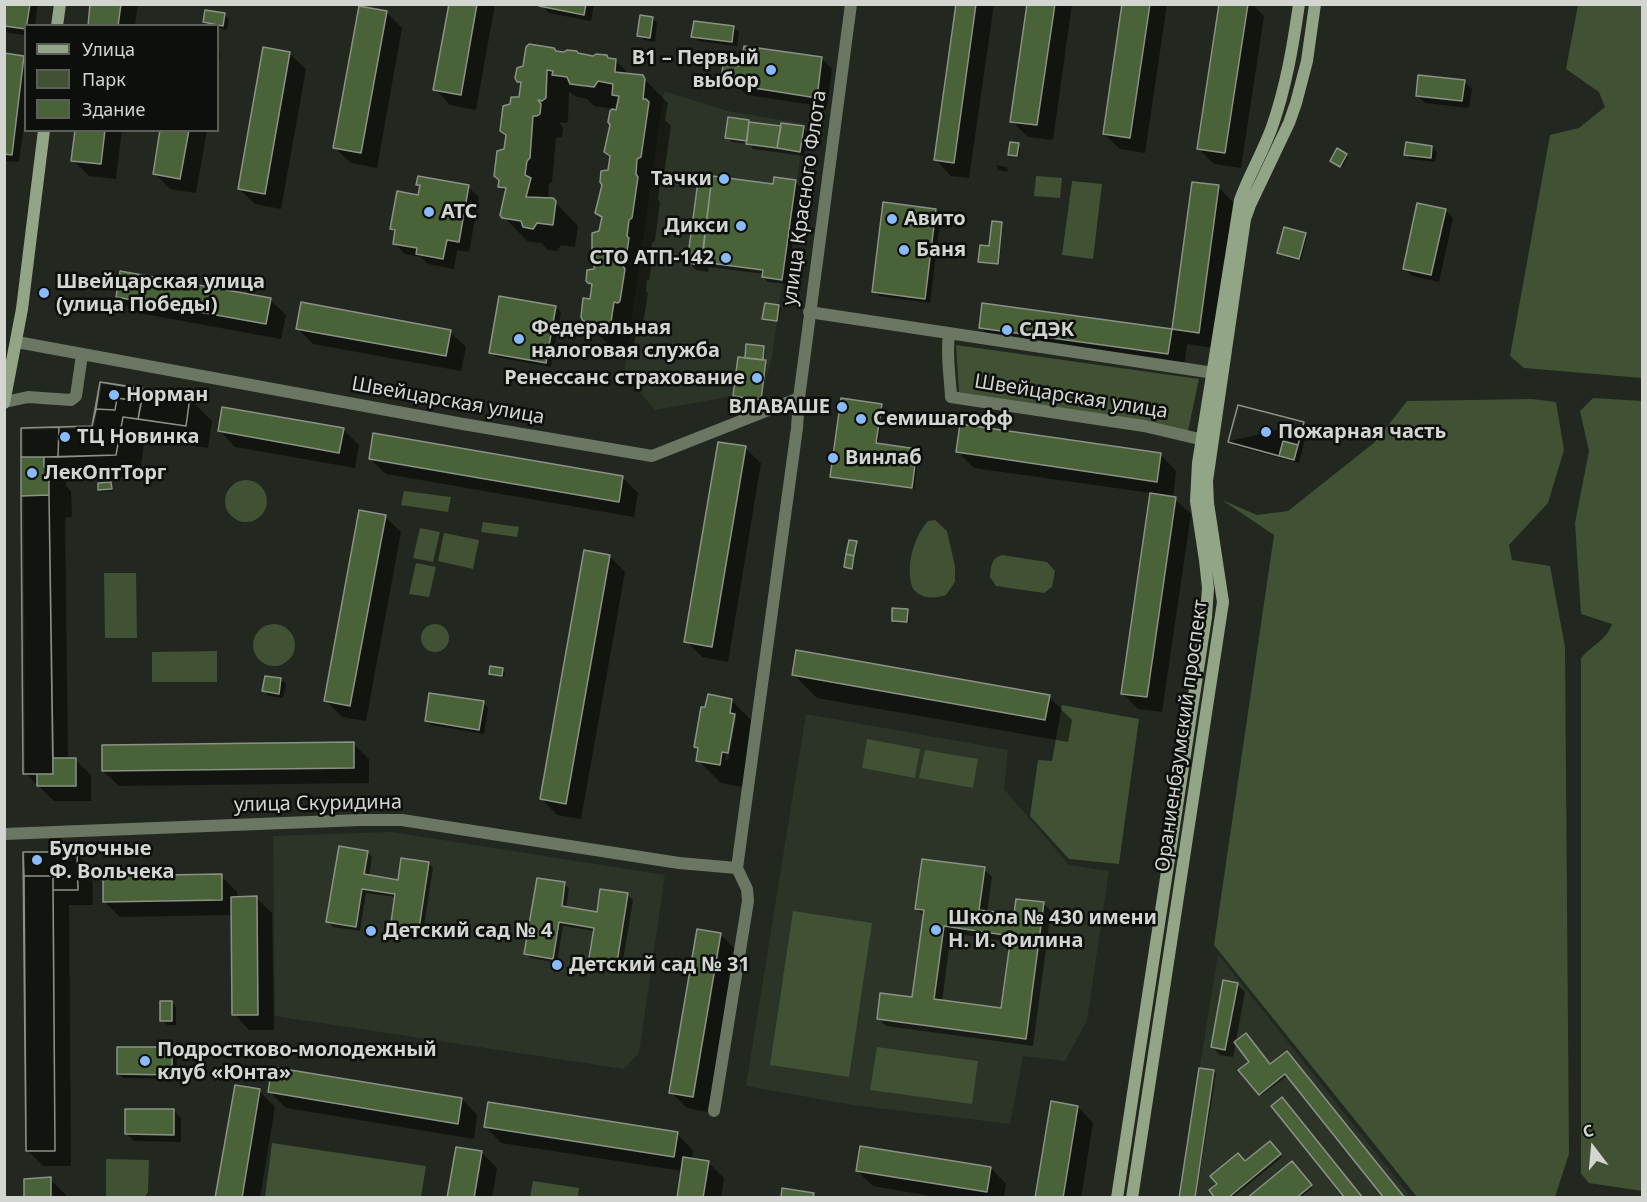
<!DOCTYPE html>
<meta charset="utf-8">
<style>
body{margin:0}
#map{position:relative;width:1647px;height:1202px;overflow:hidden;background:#22271f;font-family:"Noto Sans",sans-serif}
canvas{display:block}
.frame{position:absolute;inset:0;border:6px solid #d2d5d0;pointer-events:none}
.legend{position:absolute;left:24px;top:24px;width:195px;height:108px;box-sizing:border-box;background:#0d0f0c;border:2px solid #5c5e5a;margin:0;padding:8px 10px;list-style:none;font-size:18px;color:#d2d5d0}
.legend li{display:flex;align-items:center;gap:12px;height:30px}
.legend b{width:30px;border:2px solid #5c5e5a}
.north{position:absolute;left:1563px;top:1118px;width:60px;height:60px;-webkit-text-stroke:4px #0d0f0c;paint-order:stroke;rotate:344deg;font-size:16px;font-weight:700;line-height:24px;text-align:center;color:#d2d5d0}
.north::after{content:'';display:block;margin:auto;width:21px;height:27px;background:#d2d5d0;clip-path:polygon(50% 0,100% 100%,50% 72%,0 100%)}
</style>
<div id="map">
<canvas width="1647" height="1202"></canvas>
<div class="frame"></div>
<ul class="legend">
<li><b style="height:8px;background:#92a586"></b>Улица</li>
<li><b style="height:16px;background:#405134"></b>Парк</li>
<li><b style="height:16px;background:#496237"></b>Здание</li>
</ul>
<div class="north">С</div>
</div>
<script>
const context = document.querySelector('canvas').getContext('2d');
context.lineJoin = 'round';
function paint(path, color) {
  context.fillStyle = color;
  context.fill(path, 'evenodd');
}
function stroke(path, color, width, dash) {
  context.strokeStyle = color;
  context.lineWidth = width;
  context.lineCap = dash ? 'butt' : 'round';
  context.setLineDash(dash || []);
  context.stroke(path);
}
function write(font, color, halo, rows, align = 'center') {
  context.font = font + ' "Noto Sans",sans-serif';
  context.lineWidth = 5;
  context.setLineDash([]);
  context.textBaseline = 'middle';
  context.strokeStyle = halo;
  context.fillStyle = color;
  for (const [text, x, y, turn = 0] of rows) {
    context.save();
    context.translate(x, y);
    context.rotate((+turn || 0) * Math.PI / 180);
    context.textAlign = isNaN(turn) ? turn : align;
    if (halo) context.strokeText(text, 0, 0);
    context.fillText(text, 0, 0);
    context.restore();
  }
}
paint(new Path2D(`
 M664 91 728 111 805 124 772 356 761 400 733 396 655 410 624 373Z
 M806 714 1008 750 1004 789 1069 865 1109 871 1087 1020 1065 1061 1023 1056 1010 1124 853 1105 746 1086Z
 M392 832 665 875 639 1053 624 1069 275 1016 273 836Z
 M1218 954 1411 1197 1179 1198Z`), '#2c3427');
paint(new Path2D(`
 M1578 5H1642V378L1524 368 1510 356 1550 135 1579 128 1605 107 1599 92 1566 69Z
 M1036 176 1062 178 1060 198 1034 196Z
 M1072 181 1102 184 1093 259 1062 255Z
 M956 345 1199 379 1188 431 1144 421 959 392Z
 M1593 398 1642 401V1191L1589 1183 1581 1174V658C1593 644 1606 641 1612 624L1581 614 1575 523 1589 451 1580 411Z
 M1532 399 1556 402 1564 450 1548 503 1509 545 1512 560 1550 566 1565 647 1569 1154 1555 1197H1417L1214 945 1274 535 1222 500 1257 515 1288 511 1375 442 1407 401Z
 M225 501a21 21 0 1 1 42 0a21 21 0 1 1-42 0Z
 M404 491 451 497 448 512 401 505Z
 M935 520 947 531 955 566V582L946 595C934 599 922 599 913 589 905 568 913 538 928 521Z
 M483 522 519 527 517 537 481 532Z
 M420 528 440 532 433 562 413 558Z
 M444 533 479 540 473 569 438 561Z
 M1002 555 1047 562 1055 571 1052 587 1044 593 996 586 990 577C991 567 991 558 1002 555Z
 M416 563 436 567 429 597 409 594Z
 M104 573H136L137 638H105Z
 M253 645a21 21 0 1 1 42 0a21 21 0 1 1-42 0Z
 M421 638a14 14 0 1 1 28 0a14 14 0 1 1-28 0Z
 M217 651V682H152V652Z
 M1062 705 1139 719 1119 864 1069 859 1030 816 1038 760 1052 761Z
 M867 739 920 749 915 778 862 768Z
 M925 750 978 759 973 788 919 778Z
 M793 911 872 923 849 1077 770 1065Z
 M877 1047 978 1061 972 1104 870 1090Z
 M272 1143 426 1166 421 1197H265Z
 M106 1159 149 1160 148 1192 145 1197H106Z
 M533 1181 579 1188 578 1197H530Z`), '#405134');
paint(new Path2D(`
 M4 4H38L35 26H26V35L9 33 4 28Z
 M92 4H138L135 26H89Z
 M450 4H495L476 110 450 105 435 89Z
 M541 4H594L591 21 549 13Z
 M957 4H994L969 178 951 176 936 160Z
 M1029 4H1072L1053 140 1028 137 1012 121Z
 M1124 4H1167L1145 153 1120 149 1104 134Z
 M1220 4H1252L1264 16 1241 168 1214 164 1198 148Z
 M386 12 402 28 377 168 351 163 335 148Z
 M224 15 229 20 227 30 218 28V26H208L204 22Z
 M653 18 657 23 655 42 644 40 639 35Z
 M734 28 739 32 737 46 698 41 693 37Z
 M264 49 290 54 306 69 281 209 255 204 239 189Z
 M218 51 220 54 218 69Z
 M556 52 616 61 630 75 642 77 668 103 665 120 671 126 663 180 660 182 658 199 660 202 655 241 652 243 649 260 652 263 649 280H647L646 291 648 293 643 324 637 325 634 345 631 347 608 344 584 320 591 301 593 287 589 283 595 270 597 256 594 253 603 219 597 213 609 171 611 158 606 152 612 125 611 112 615 109 594 106 587 99 577 97 569 92 568 121 566 123 559 122 563 128 562 137 556 138 552 182 549 184 548 197 553 200 578 226 575 247 561 245 557 251 548 250 541 243 527 241 504 217 506 193 500 187 507 136 502 131 520 99 522 84 519 81Z
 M4 55 24 57 26 59V111L19 162 4 161Z
 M821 58 832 69 827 107 747 95 724 73 742 68Z
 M1464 82 1472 89 1469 108 1425 103 1417 95Z
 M729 119 782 128H803L808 133 804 156 753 149 749 144 732 142 727 137Z
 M76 130H122L116 179 89 176 73 160Z
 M162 130H207L196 193 170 189 154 173Z
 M1018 145 1020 147 1019 157 1011 156 1009 154Z
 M1432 147 1437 152 1435 162 1410 159 1406 154Z
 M1338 150 1348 157 1342 167 1334 163Z
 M996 165 1007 167 1008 172 998 170Z
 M700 176 775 186 795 182 800 187 787 284 768 282 763 277 764 274 709 267 708 272 696 270 688 262Z
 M418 184 468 187 479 197 469 252 457 250 454 269 428 264 421 257 405 254 394 243 396 234 391 229 419 197 421 187Z
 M1193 184 1218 187 1234 203 1214 348 1187 344 1184 369 996 343 980 327 983 305 1173 331Z
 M936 210 941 215 930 303 879 296 874 292Z
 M1445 210 1453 218 1439 282 1412 276 1405 269Z
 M1001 224 1003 225 999 265 982 263 980 261 991 248Z
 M1305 234 1307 236 1301 260 1279 253Z
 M117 296 270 300 286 315 281 339 133 312Z
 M500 298 556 307 561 312 551 367 496 357 491 352Z
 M779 306 781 308 778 322 764 318Z
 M297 328 450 332 466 347 461 371 313 344Z
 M764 348 766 350 764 361 767 364 762 401 737 398 735 396 746 360Z
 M102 384 189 398 212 421 208 448 145 439 139 477 66 479V486L71 491 72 517 65 518 68 760H75L91 775V801H54L25 773 23 430 94 428Z
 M881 405 883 407 878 444 917 450 919 452 914 489 834 478 832 476Z
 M1303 424 1308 428 1299 463 1235 446 1230 441Z
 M343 429 359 445 355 468 235 447 220 431Z
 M745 448 761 463 728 662 702 657 686 641Z
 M958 452 1161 455 1176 471 1173 498 1191 514 1162 712 1138 709 1122 693 1151 493 974 468Z
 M370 459 622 477 638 493 634 517 386 474Z
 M111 483 113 491 101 492 99 490Z
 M385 517 401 532 366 721 342 717 326 701Z
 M856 543 858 545 853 570 847 569 845 567Z
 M609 556 625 572 581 819 557 815 542 799Z
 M907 610 909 612V623H895L893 621Z
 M503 670 505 672 504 677 490 673Z
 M794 675 1049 697 1072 720 1068 742 817 698Z
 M281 680 286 684 283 698 269 696 264 691Z
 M731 700 754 723 743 787 721 783 698 760 699 751 695 747ZM733 717H736L728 760H725Z
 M483 703 488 708 484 734 431 725 426 720Z
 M353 743 369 759V783L119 786 103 771Z
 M367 852 372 857 369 877 399 881 428 863 433 868 422 939 396 934 391 930 396 897 366 893 360 931 333 927 328 922Z
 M25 853H76L92 869 93 905H69L71 1166H43L27 1150Z
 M984 869 992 877 987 913 1015 916 1044 904 1051 911 1033 1046 886 1026 879 1019 913 999 925 917 916 908ZM951 933 1012 942 1002 1010 942 1002Z
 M221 876 237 892V898H256L272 913 274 1030H249L234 1014 232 915 120 917 104 901Z
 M565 884 569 889 566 908 598 913 628 895 633 900 621 973 595 969 590 964 595 931 563 926 557 963 531 958 526 954Z
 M720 934 736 950 708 1112 687 1108 671 1092Z
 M1237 984 1245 992 1233 1057 1220 1055 1212 1047Z
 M171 1002 176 1007V1025H167L162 1020Z
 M172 1049 177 1053 176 1079 123 1078 118 1074Z
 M1251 1062 1271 1066 1288 1075 1262 1095 1240 1071Z
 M1214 1071 1216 1073 1196 1198H1180Z
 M259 1091 275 1107 260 1198H217Z
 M270 1092 462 1099 477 1115 474 1139 286 1108Z
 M1078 1107 1093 1123 1081 1198H1036Z
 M174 1111 181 1118V1142L134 1141 127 1134Z
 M486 1127 677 1134 693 1150 692 1160 708 1162 724 1178 721 1198H678L682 1171 501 1143Z
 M1270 1143 1282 1157 1232 1198H1217L1245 1163Z
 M481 1152 497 1168 492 1198H449Z
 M1292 1163 1312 1188 1300 1198H1249Z
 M991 1168 1006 1184 1004 1198H942L873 1186 857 1171Z
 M50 1179 66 1195V1198H26Z`), '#0007');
const building = new Path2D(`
 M4 4H30L26 29 4 26Z
 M90 4H121L118 26H88Z
 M449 4H477L461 95 433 90Z
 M540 4H586L584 15 539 6Z
 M956 4H976L954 163 934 160Z
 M1027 4H1055L1037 125 1010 122Z
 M1122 4H1150L1130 138 1103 134Z
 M1219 4H1248L1225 153 1197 149Z
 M359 6 387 11 361 153 333 148Z
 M205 10 225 13 223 26 203 22Z
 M640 15 653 17 650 38 637 36Z
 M694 21 734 26 732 42 691 37Z
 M529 44 554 48 556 51 564 52 567 50 577 51 578 53 593 56 596 54 607 55 608 58 616 59 615 72 643 75 645 79 643 99H646L649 102 641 157 637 159 636 174 638 177 632 218 629 220 627 236 629 238 626 258 624 257 623 266 625 269 620 301 618 303 614 302 611 322 608 325 583 321 581 317 583 298 590 299 592 284 588 283 586 281 587 270 594 269 596 254H592V233L599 231 602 217 595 213 602 185 600 182 601 171 608 170 610 156 604 152 610 125 608 122 610 111 612 109 616 110 619 96 612 95 613 84 598 81 594 87 570 84 567 77 552 75 553 71 547 70 546 98 542 101 538 100 541 104 540 114 537 116H533L530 158 527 161 525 175 531 178 526 197 553 198 556 201 553 225 537 223 533 229 523 227 521 221 502 218 500 215 506 188 498 187 499 180 494 176 497 151 504 149 506 135 500 131 503 106 510 104 511 97H519L521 82H517L515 78 517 68 523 66 526 47Z
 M744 46 822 57 817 98 735 85 736 76 722 73 723 64 741 66Z
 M263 47 290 52 265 194 238 189Z
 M4 53 24 56 12 155 4 154Z
 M1418 75 1465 80 1462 101 1416 96Z
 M728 117 749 120 747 141 725 138Z
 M749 122 781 126 777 148 746 144Z
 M781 123 804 126 800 152 777 148Z
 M75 130H105L101 164 71 161Z
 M160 130H189L180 179 153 174Z
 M1010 142 1019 143 1017 156 1008 155Z
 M1406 142 1432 146 1431 158 1404 155Z
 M1337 148 1347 154 1340 167 1330 161Z
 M699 174 712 176 701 265 687 263Z
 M418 176 469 185 459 242 447 240 443 259 416 254 417 248 393 244 395 230 390 229 397 191 418 195 420 185H416Z
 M712 176 773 184 774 177 796 180 782 280 762 277 763 270 702 262Z
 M1192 182 1219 185 1199 333 1172 329Z
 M883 202 936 209 925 299 872 292Z
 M1417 203 1446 209 1431 275 1403 269Z
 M992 221 1002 222 998 264 978 262 980 245 989 246Z
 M1284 227 1306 233 1299 259 1277 253Z
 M120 271 271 298 266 324 116 297Z
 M499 296 556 306 546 363 489 353Z
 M301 302 451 330 446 356 296 329Z
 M765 303 779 305 777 321 762 319Z
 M982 303 1172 329 1168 354 979 328Z
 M746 344 764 346 763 360 745 358Z
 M738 357 766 360 761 400 733 396Z
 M100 382 134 387 132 400 117 398 115 410 96 409Z
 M100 382 190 397 186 426 123 417 116 455 44 457V467L49 466V495L21 496V428L92 426Z
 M144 389 190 397 186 426 138 419Z
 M117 398 141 402 138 419 123 417 116 455 58 457 59 427 92 426 96 409 115 410Z
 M841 398 882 404 876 443 917 449 912 488 830 477Z
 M1238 405 1304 422 1298 445 1283 441 1279 456 1228 442Z
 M1238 405 1304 422 1294 460 1228 442Z
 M222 407 344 428 339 453 218 431Z
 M960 424 1161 453 1157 482 956 452Z
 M59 427 58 457H21V428Z
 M373 433 623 476 619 502 369 459Z
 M718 442 746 446 712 647 684 642Z
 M111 482 112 489 98 490V483Z
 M1150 493 1176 497 1147 697 1121 694Z
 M49 495 53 774H23L21 496Z
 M49 495 53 758H76V786H37V774H23L21 496Z
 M359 510 386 515 350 706 324 701Z
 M849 540 857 541 854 556 846 554Z
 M584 550 610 555 566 804 540 799Z
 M846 554 854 556 852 569 844 567Z
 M892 608 908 609 907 622 892 621Z
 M796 650 1050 695 1045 720 792 675Z
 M490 666 503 668 502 676 489 674Z
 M265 676 281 678 279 694 262 691Z
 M429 693 484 701 479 730 425 721Z
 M708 694 732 699 730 713 735 714 728 753 722 752 720 765 696 761 698 748 694 747 701 707H705Z
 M354 742V768L102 771V745Z
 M339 846 368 851 364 874 398 880 401 858 429 862 418 935 390 930 395 894 362 889 356 927 326 922Z
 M23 852H77L78 890H53L55 1151H26Z
 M23 852H77L78 890H53V876H24Z
 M922 859 985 867 979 910 1014 914 1016 899 1044 902 1026 1039 877 1019 880 993 912 997 924 910 915 909ZM944 926 1011 936 1001 1008 934 999Z
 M222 874V900L103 902V876Z
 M24 876H53L55 1151H26Z
 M537 878 565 882 562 906 597 912 600 889 628 893 616 969 588 964 594 928 559 922 553 959 524 954Z
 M257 896 258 1015H232L231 897Z
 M697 929 721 933 693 1097 669 1093Z
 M1223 980 1238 983 1225 1050 1211 1047Z
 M160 1001H172V1021H160Z
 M1246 1033 1270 1064 1287 1051 1405 1198H1384L1285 1074 1259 1095 1238 1070 1249 1062 1234 1042Z
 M117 1047H172V1075L117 1074Z
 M272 1067 462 1098 458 1124 268 1092Z
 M1199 1068 1214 1070 1195 1198H1179Z
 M235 1085 260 1089 242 1198H215Z
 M1282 1097 1363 1198H1345L1271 1106Z
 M1051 1101 1078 1106 1063 1198H1035Z
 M488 1102 678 1132 674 1157 484 1127Z
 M125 1109H174V1135L125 1134Z
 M1270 1141 1281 1154 1228 1198H1215L1209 1190 1217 1184 1210 1176 1238 1153 1245 1161Z
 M860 1146 991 1167 987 1192 856 1171Z
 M456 1147 482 1151 474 1198H447Z
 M683 1157 709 1161 703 1198H677Z
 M1292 1161 1312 1185 1296 1198H1247Z
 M51 1177V1198H24V1179Z
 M782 1188 814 1193 813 1198H781Z`);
paint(building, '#496237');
stroke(building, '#8c9188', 1.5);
stroke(new Path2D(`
 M809 312 1214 373
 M949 334C946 355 950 376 951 397L1144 426 1212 442
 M5 402 28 397 71 400 76 396 82 355
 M4 834 360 820H402L679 863 737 868
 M714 1111 748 901 747 889 737 868 797 428 799 398`), '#6b7763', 12);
stroke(new Path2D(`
 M17 342 463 424 652 456 799 398 851 4`), '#6b7763', 12);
stroke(new Path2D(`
 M57 26 60 4
 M4 403 22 309 44 130
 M1117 1198 1206 617 1208 588 1205 560 1196 501 1198 463 1240 200C1249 175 1263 152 1272 127 1286 87 1293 46 1299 4
 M1132 1198 1223 602 1208 503 1207 481 1245 219 1250 205 1289 123 1296 103 1307 61 1315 4`), '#92a586', 12);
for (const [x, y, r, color] of [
 [771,70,6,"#89bafc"],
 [724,179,6,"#89bafc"],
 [429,212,6,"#89bafc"],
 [892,219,6,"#89bafc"],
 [741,226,6,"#89bafc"],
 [904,250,6,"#89bafc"],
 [726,258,6,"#89bafc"],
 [44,293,6,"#89bafc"],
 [1007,330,6,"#89bafc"],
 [519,339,6,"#89bafc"],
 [757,378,6,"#89bafc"],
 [114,395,6,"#89bafc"],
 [842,407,6,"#89bafc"],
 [861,419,6,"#89bafc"],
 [1266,432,6,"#89bafc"],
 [65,437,6,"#89bafc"],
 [833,458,6,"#89bafc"],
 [32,473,6,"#89bafc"],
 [37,860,6,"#89bafc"],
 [936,930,6,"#89bafc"],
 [371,931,6,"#89bafc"],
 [557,965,6,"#89bafc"],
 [145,1061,6,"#89bafc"]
]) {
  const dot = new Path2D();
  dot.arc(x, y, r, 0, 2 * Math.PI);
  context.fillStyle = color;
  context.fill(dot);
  stroke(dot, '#0d0f0c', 2);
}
write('bold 20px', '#d2d5d0', '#0d0f0c', [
 ["В1 – Первый",759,58,"right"],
 ["выбор",759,81,"right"],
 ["Тачки",712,179,"right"],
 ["АТС",441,212],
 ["Авито",904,219],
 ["Дикси",729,226,"right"],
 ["Баня",916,250],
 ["СТО АТП-142",714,258,"right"],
 ["Швейцарская улица",56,282],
 ["(улица Победы)",56,305],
 ["Федеральная",531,328],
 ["налоговая служба",531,351],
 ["СДЭК",1019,330],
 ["Ренессанс страхование",745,378,"right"],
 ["Норман",126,395],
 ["ВЛАВАШЕ",830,407,"right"],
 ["Семишагофф",873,419],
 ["Пожарная часть",1278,432],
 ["ТЦ Новинка",77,437],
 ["Винлаб",845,458],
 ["ЛекОптТорг",44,473],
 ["Булочные",49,849],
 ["Ф. Вольчека",49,872],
 ["Школа № 430 имени",948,918],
 ["Н. И. Филина",948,941],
 ["Детский сад № 4",383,931],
 ["Детский сад № 31",569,965],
 ["Подростково-молодежный",157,1050],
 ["клуб «Юнта»",157,1073]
], 'left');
write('20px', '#d2d5d0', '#0d0f0c', [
 ["улица Красного Флота",805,198,-82],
 ["Швейцарская улица",1071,397,9],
 ["Швейцарская улица",448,401,10],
 ["Ораниенбаумский проспект",1182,736,-82],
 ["улица Скуридина",318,804,-1]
]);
</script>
